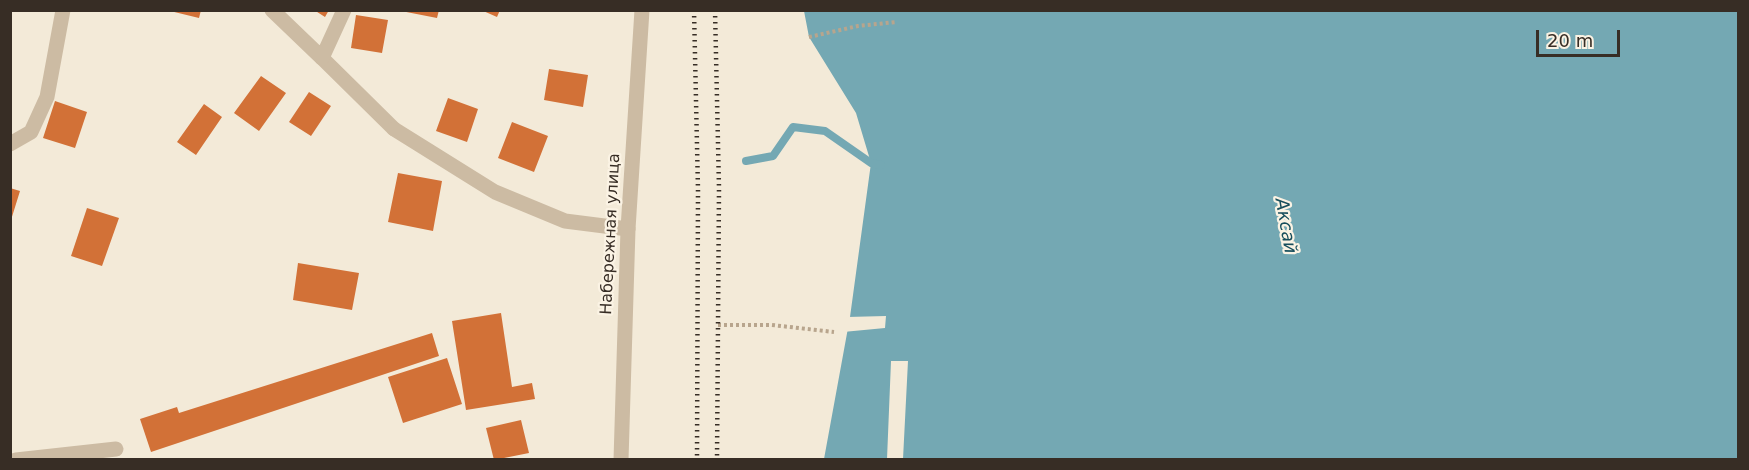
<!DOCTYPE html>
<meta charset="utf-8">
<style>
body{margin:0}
#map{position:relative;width:1749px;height:470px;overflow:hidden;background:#f3ead8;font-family:"DejaVu Sans",sans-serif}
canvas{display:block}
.frame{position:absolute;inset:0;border:12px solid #372d25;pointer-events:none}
.scale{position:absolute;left:1536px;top:30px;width:84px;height:27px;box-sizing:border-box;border:3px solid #372d25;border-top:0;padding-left:8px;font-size:18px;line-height:21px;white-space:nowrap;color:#372d25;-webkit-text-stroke:4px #fbf3e4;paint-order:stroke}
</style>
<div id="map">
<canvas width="1749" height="470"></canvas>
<div class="frame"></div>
<div class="scale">20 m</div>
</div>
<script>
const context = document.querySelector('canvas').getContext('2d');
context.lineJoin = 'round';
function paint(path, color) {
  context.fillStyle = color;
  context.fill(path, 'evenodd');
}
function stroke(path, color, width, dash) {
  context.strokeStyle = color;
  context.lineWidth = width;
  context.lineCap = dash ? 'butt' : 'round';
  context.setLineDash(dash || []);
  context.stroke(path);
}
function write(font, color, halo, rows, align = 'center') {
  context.font = font + ' "DejaVu Sans",sans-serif';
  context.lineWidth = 4.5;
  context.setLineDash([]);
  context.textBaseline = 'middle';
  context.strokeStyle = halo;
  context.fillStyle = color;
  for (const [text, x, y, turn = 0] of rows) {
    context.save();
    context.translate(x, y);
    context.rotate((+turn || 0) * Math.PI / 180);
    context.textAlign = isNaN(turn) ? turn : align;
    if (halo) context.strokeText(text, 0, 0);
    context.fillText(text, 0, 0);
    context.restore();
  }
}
paint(new Path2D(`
 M804 11H1738V459H824L850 317 871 163 856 113 809 37Z`), '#74a8b3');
paint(new Path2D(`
 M886 316 885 328 843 332 847 317Z
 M891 361H908L903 459H887Z`), '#f3ead8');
stroke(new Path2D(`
 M746 161 773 156 793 127 825 131 871 163 881 165`), '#74a8b3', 8);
paint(new Path2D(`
 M166 10H201L199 18Z
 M314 10H329L325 17Z
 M396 10H439L437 18Z
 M481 10H500L497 17Z
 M356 15 388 20 382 53 351 48Z
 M549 69 588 75 583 107 544 100Z
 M261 76 286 93 259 131 234 113Z
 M309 92 331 106 311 136 289 122Z
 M448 98 478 109 467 142 436 131Z
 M55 101 87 112 75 148 43 138Z
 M204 104 222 117 196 155 177 142Z
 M512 122 548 136 534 172 498 158Z
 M398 173 442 181 433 231 388 222Z
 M10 188 20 191 11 220H10Z
 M87 208 119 218 102 266 71 256Z
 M298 263 359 273 352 310 293 300Z
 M501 313 512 387 532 383 535 399 466 410 452 321Z
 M432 333 439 356 151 452 140 419 177 407 179 413Z
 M447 358 462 404 403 423 388 377Z
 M521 420 529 453 494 460 486 428Z`), '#d27137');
stroke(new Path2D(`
 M809 37 858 26 896 22
 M718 325H772L834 332`), '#b8a58d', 4, [3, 3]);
stroke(new Path2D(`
 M322 58 394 129`), '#ccbba3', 15);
stroke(new Path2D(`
 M272 10 322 58 344 10
 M394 129 495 192 565 221 628 229
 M10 144 31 132 47 97 63 10
 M16 460 116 449`), '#ccbba3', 15);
stroke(new Path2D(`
 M621 460 628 229 642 10`), '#ccbba3', 15);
stroke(new Path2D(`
 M694 10 698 190 697 460
 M715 10 719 188 717 460`), '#372d25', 4.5, [1.5, 4.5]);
write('16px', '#372d25', '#fbf3e4', [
 ["Набережная улица",611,234,-87]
]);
write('italic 18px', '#174e5c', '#fbf3e4', [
 ["Аксай",1285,226,80]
]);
</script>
